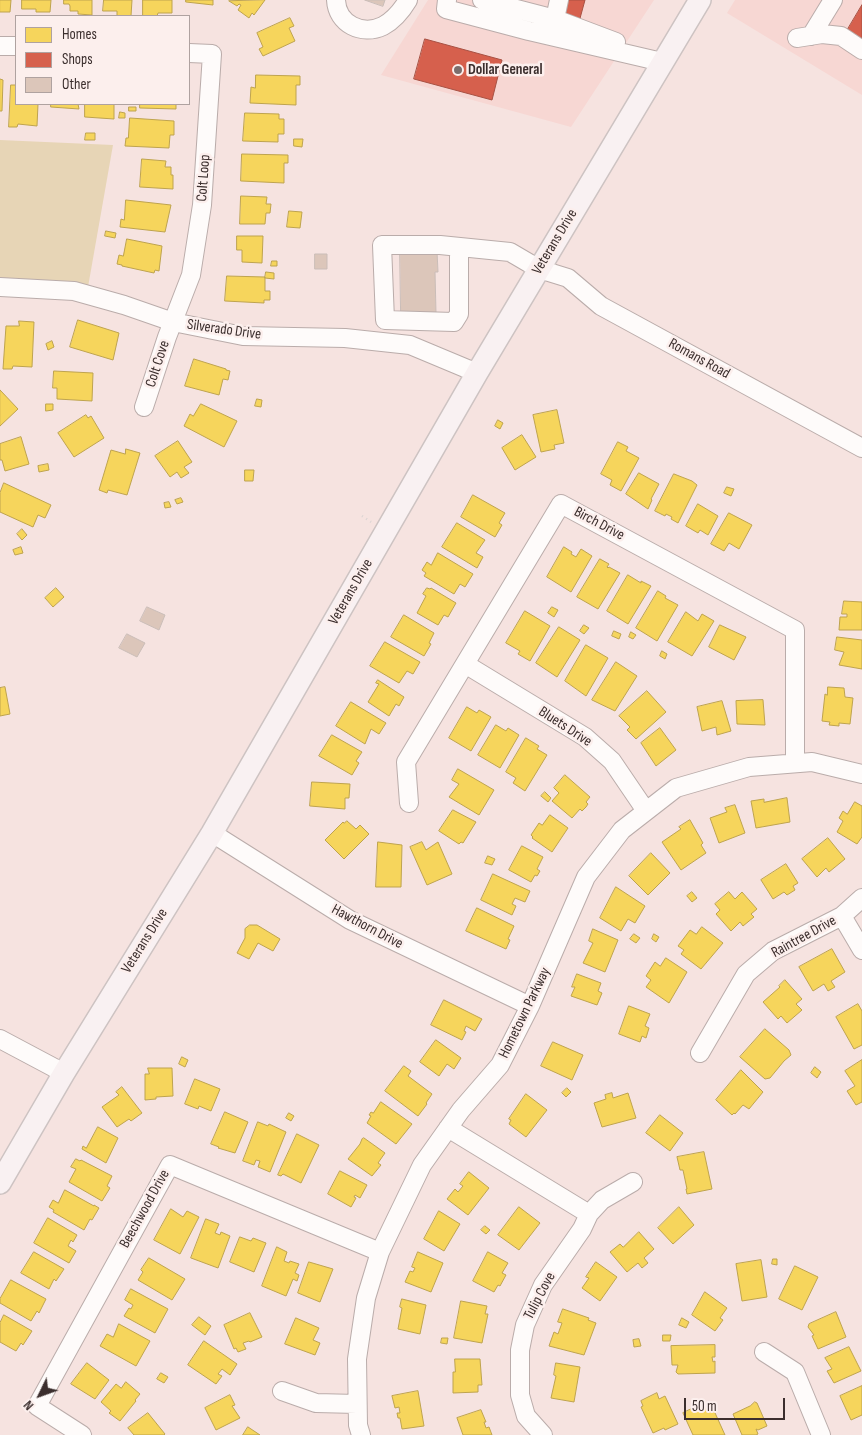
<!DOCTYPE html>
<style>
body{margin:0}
#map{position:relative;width:862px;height:1435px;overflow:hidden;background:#f6e3e0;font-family:"Sofia Sans Condensed",sans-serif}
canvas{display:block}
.legend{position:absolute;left:15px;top:15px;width:175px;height:90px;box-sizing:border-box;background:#fcefed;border:1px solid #afa2a0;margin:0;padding:6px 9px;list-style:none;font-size:15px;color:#3b2e2d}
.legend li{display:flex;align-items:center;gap:10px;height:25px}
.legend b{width:25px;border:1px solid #afa2a0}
.north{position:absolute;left:15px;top:1370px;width:50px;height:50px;-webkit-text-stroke:4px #fcefed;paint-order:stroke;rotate:228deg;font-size:14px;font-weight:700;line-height:20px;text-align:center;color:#3b2e2d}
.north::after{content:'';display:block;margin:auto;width:18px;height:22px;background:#3b2e2d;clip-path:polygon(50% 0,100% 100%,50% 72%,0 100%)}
.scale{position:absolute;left:684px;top:1398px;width:101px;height:22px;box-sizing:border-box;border:2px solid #3b2e2d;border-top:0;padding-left:6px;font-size:15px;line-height:18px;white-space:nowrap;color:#3b2e2d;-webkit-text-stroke:4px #fcefed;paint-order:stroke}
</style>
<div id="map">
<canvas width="862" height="1435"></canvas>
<ul class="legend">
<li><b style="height:14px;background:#f6d55c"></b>Homes</li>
<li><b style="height:14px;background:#d6604d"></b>Shops</li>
<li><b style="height:14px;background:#dcc6ba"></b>Other</li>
</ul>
<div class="north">N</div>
<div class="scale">50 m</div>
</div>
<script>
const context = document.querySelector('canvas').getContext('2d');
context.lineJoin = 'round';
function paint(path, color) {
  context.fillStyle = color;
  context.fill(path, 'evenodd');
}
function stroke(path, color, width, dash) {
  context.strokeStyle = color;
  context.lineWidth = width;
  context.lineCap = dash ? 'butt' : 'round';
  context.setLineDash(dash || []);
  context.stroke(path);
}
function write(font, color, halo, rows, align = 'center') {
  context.font = font + ' "Sofia Sans Condensed",sans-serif';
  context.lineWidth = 5;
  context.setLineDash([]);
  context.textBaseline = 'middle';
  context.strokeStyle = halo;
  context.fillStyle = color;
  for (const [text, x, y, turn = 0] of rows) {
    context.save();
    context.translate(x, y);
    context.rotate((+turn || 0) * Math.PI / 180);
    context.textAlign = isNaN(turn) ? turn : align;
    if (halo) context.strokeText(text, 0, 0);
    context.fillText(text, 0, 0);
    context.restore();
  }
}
paint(new Path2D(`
 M428 0H654L571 127 381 75Z
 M735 0H862V95L727 13Z`), '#f7d7d3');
paint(new Path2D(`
 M0 140 113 145 88 287 0 282Z`), '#e7d5b6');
const homes = new Path2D(`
 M0 0H11L10 12H0Z
 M22 0H51L50 12H36V9H22Z
 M64 0H92V15L78 14V11H70V6L69 4H64Z
 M104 0H132L131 16H117V11H103Z
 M143 0H172V13H158L157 16H143Z
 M186 0H213V5L186 2Z
 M265 0 254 15 252 13 249 18 238 10 241 5 239 4 237 6 229 1Z
 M290 18 294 26 289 28 295 41 263 56 259 49 263 47 257 33Z
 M256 75 300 76V85H296V105L250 103 251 87 255 88Z
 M0 79 3 80 2 111H0Z
 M11 85H16V104H38L37 126 18 124 17 127H9Z
 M51 104H78L79 109 51 107Z
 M85 104H114V119L85 117Z
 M140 104H176V109L140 108Z
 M129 107H136V111H129Z
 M120 112 125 113V118H119Z
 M245 113 279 114V119H284V134H278V142L243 141Z
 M130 118 174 121V135H170L169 148 125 146 126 138H128Z
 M86 133H95V140H85Z
 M294 139H303L302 147 294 146Z
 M242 154 288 155V163H284V183L241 181Z
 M142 159 166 161 165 167H171V175H173V189L140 187Z
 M241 196 267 197 266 204H271L270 213H266L265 224H240Z
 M126 200 171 205 165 232 120 227 121 219 124 220Z
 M289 211 302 212 300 228 287 227Z
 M106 231 116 233 115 238 105 236Z
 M237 236H263L262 263 242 262V250H237Z
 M127 239 162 246 159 271 155 270 154 273 122 266V265L117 264 119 255 123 256Z
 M272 261H277V266H271Z
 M266 272 274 273V279L265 278Z
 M227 276 265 277V291H270V300H264V303L225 301Z
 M78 320 119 333 113 360 70 347Z
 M19 321 34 322 32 367 13 366 12 369H3L6 326H19Z
 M52 341 54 347 48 350 46 344Z
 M194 359 226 369V370L230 371 228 380 223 379 219 395 185 386Z
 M54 371 93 373 92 401 57 399V388H53Z
 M0 390 18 409 0 426Z
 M257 399 262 400 261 407 255 406Z
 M46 404H53V410L46 411Z
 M201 404 237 421 224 447 184 426 190 414 193 416Z
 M557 410 564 443 554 445 555 449 541 452 533 415Z
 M86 415 88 418 91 416 104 438 74 457 58 433Z
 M498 420 503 423 500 429 495 426Z
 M522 435 536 457 515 470 502 448Z
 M21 437 29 464 5 471 2 460H0V444Z
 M178 441 192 462 184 467 189 473 181 478 177 472 170 477 155 456Z
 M618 442 628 447 626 451 639 458 621 491 610 485 612 480 601 474Z
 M126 449 140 453 127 495 108 490 107 493 99 490 111 450 125 454Z
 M48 464 49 470 39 472 38 466Z
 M245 470H254L253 481H245Z
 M639 473 659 484 651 499 652 500 648 509 626 494Z
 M674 474 692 481 697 485 678 523 671 519 672 517 666 514 665 516 655 511Z
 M4 483 51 505 45 518 38 515 33 527 0 512V493Z
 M727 487 734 489 731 496 724 493Z
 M473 495 505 513 499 523 502 525 495 537 461 517Z
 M181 498 183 502 177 504 175 500Z
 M169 502 171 507 165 508 164 503Z
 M698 504 718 516 708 535 700 530 698 533 686 526Z
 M729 513 752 525 739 549 729 543 724 551 711 544Z
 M457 523 485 540 476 553 483 557 477 568 442 547Z
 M22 529 27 535 22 540 17 534Z
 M21 547 23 553 15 555 13 550Z
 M564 547 572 552 571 554 576 557 581 549 592 556 571 592 547 577Z
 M438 553 473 574 465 587 460 584 454 594 424 576 426 573 422 570 427 562 431 565Z
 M600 559 609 564 607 567 608 568 609 567 620 573 598 609 577 597Z
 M628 575 641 583V581L651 586 628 624 607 611Z
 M56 588 64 597 53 607 45 598Z
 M427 588 430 589 431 588 456 603 448 617 444 615 438 625 417 613 426 596 423 594Z
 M658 591 666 596 665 598 678 605 657 641 636 628Z
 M844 601 862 602V630H839L840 617H847V614H842Z
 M552 607 558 610 554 617 548 613Z
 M525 611 550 626 530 661 518 654 520 651 506 643Z
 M686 612 698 621 702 614 714 621 692 656 668 642Z
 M404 615 434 633 429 643 431 644 424 656 391 637Z
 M584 625 589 628 584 634 580 631Z
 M720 625 746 637 734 660 709 647Z
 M559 627 580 640 557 677 536 663Z
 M614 631 621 634 619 639 612 636Z
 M631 632 636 635 633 639 629 637Z
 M837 637 862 640V669L839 665 844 652 835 650Z
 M385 642 420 662 413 674 407 671 399 683 370 666Z
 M586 645 608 658 586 696 565 681Z
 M662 651 667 654 665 659 660 656Z
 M616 662 637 676 615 711 592 700Z
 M378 680 404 697 399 706 396 704 389 716 368 702 379 684 376 683Z
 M5 687 10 714 0 716V688Z
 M828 687 844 688 845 697 853 698 850 724 839 723V726L829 725 830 722 822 721 825 694 827 695Z
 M647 691 666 712 636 739 627 730 630 727 619 716Z
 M763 700 765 725 737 724 736 701Z
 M722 701 731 731 717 735 716 727 702 731 697 707Z
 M351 702 386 723 379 734 371 729 365 744 336 726Z
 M467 707 477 713 479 710 491 717 471 751 449 738Z
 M496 725 506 731 508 728 519 735 500 768 478 755Z
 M660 728 676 750 656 766 641 743Z
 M332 735 362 752 356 761 359 763 352 775 319 756Z
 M526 738 539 746 537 749 547 755 525 791 513 783 516 778 506 772Z
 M458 769 494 790 479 815 449 797 459 784 452 780Z
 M565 775 590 797 586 802 588 804 586 807 582 811 580 809 572 818 552 801 559 793 554 788Z
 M312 782 350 784 349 798H345V809L310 806Z
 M545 792 551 798 548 802 541 796Z
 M787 798 790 822 756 828 751 801 764 799V802Z
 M855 802 862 806V837L857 844 837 832 843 821 839 818 843 811 847 814Z
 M735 805 745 833 719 843 710 818 727 812 725 808Z
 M453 810 476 822 463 843 461 842 459 844 439 831Z
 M550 815 568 828 552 852 532 838 533 837 531 835 539 823 542 825Z
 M690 820 703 843 701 845 706 853 681 870 662 842 681 829 679 827Z
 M347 821 356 829 360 825 369 834 344 859 325 840 343 822 344 823Z
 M828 838 845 859 829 872 826 868 817 877 802 859Z
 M378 842 402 845 401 887H376Z
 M422 842 426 850 438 842 452 874 427 885 410 847Z
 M522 846 543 857 537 869 540 871 537 876 535 875 531 882 509 870Z
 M651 853 670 873 648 895 629 876Z
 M488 856 495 859 492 865 485 863Z
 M786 864 798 883 793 886 795 890 787 895 784 892 773 899 761 880Z
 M493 874 530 891 525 902 515 898 512 904 516 906 512 915 481 900Z
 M616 887 645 906 635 923 628 919 621 931 600 918Z
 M692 892 697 898 692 902 687 896Z
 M729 892 735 899 742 892 757 909 751 914 754 917 743 926 740 922 731 931 716 914 720 910 715 904Z
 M477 908 514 926 508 939 510 940 506 949 466 931Z
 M250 925H257L280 939 273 951 258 943 249 959 237 953 245 938V929Z
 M702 927 723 943 701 969 681 954 684 950 678 946 690 930 696 934Z
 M593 929 618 940 605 972 583 963 593 943 589 941Z
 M634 934 640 938 636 943 630 939Z
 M654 934 659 937 656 942 652 939Z
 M832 949 845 972 831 981 835 987 828 991 824 984 813 991 799 967Z
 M666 958 687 972 669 1003 646 987 651 980 646 976 655 962 660 966Z
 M577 974 601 983 598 991 602 993 597 1005 571 996 575 987H572Z
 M785 980 802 999 796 1004 802 1010 787 1023 781 1016 778 1019 763 1002 780 987 779 986Z
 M444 1000 482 1019 475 1031 466 1026 464 1031 466 1032 462 1040 431 1025Z
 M858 1004 862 1011V1045L854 1049 836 1017Z
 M629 1006 650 1014 645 1026 649 1028 646 1038 642 1036 640 1042 619 1034Z
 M765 1029 789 1050 791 1055 784 1061 770 1078 765 1079 740 1057Z
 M436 1040 461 1058 454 1069 447 1064 439 1076 420 1062Z
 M553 1042 583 1055 572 1080 541 1066Z
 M182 1057 188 1060 185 1067 179 1064Z
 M862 1060V1102L856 1105 847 1091 855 1086 845 1071Z
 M404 1066 411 1071 408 1076 432 1094 426 1103 427 1104 418 1116 385 1091Z
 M815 1067 821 1072 817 1078 811 1073Z
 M148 1068H172L173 1096 156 1097V1099L145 1100V1074H149Z
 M741 1070 763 1092 749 1109 743 1105 735 1114 734 1113 732 1115 716 1100Z
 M195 1079 220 1089 211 1111 199 1106 198 1109 185 1104Z
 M122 1087 142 1113 131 1121 129 1119 117 1127 102 1107 119 1095 116 1092Z
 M567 1088 571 1092 566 1097 562 1093Z
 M612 1093 613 1098 628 1093 636 1118 602 1127 594 1103 606 1099 605 1095Z
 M526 1094 547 1110 526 1137 509 1124 511 1120 509 1119Z
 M381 1102 412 1124 396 1144 367 1123 371 1116 369 1115 371 1112 373 1113Z
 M225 1112 248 1122 235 1153 218 1148 219 1147 211 1144Z
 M289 1113 294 1116 291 1121 286 1118Z
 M660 1115 683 1133 670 1151 646 1133Z
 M258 1122 268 1126 269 1124 286 1132 270 1172 258 1167 260 1161 256 1160 254 1165 243 1161Z
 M98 1127 118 1138 106 1163 82 1149 83 1146 86 1148Z
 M297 1134 319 1145 301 1183 283 1174 281 1176 278 1175Z
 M364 1138 385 1153 378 1163 381 1165 372 1176 348 1159 360 1144 362 1139Z
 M704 1152 712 1189 687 1194 686 1189H687L683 1170H680L677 1157Z
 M76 1159 80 1161 81 1160 112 1176 107 1186 110 1188 102 1201 69 1182 76 1169 71 1167Z
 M340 1171 367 1185 360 1198 355 1195 354 1197 356 1198 351 1207 328 1194Z
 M469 1172 489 1188 468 1215 447 1199 455 1189 458 1192 463 1186 460 1184Z
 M65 1190 94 1206V1205L99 1208 92 1220 90 1219 84 1230 53 1212 54 1210 49 1207 53 1200 58 1203Z
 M519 1207 540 1223 519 1250 498 1235Z
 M679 1207 694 1225 673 1244 658 1228Z
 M171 1209 183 1217 187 1211 199 1217 180 1254 154 1240Z
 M439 1211 460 1224 444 1251 424 1239Z
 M48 1218 77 1235 73 1242 71 1240 68 1246 76 1251 69 1263 34 1243Z
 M206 1219 219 1224 215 1233 220 1235 221 1232 230 1236 218 1268 191 1258Z
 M485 1226 490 1230 486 1234 481 1230Z
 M639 1232 654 1249 644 1258 648 1263 642 1268 638 1263 627 1272 610 1252 620 1244 623 1247Z
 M240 1237 251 1241 253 1238 266 1243 254 1272 230 1262Z
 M277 1247 287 1252 284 1261 289 1263 290 1261 299 1264 295 1273 299 1275 297 1281 293 1279 286 1296 262 1286Z
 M34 1252 64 1269 56 1281 54 1279 49 1289 21 1273Z
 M418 1252 443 1263 431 1292 405 1282 410 1271 413 1272 415 1268 412 1267Z
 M488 1252 508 1263 502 1273 506 1275 500 1286 498 1285 494 1292 473 1281Z
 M149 1258 185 1279 172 1300 138 1280 143 1272 141 1270Z
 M773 1259H777V1265L772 1264Z
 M761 1260 767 1297 742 1301 736 1264Z
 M309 1262 333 1269 320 1302 298 1293Z
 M596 1262 617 1277 600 1301 582 1288 589 1278 586 1277Z
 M795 1266 818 1277 802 1310 779 1299Z
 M11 1280 46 1299 39 1313 37 1311 31 1321 0 1303V1299Z
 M131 1289 168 1309 155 1333 124 1316 129 1308 131 1309 133 1305 125 1300Z
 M705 1292 727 1308 720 1318 723 1320 715 1331 692 1315Z
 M402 1299 426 1305 420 1334 398 1329 402 1308 400 1307Z
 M461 1301 487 1306 485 1314H488L482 1343 454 1338Z
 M563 1309 589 1318 588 1320 596 1323 584 1355 549 1346 554 1332 558 1334 562 1323 558 1322Z
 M836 1312 846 1337 818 1349 812 1336 814 1335 808 1327 809 1324Z
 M250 1313 262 1337 250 1342 249 1341 243 1343 246 1349 238 1352 236 1348 234 1349 224 1325Z
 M4 1315 32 1331 23 1345 21 1343 16 1351 0 1342V1323Z
 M199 1317 211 1326 205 1335 192 1325Z
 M296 1318 319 1328 313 1340 320 1343 315 1355 285 1344Z
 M682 1318 689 1322 686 1328 679 1325Z
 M119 1324 150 1341 136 1366 100 1346 107 1334 113 1337Z
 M663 1335H671L670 1341H663Z
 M442 1338H448L447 1344 441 1343Z
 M639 1339 641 1346 634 1347 633 1340Z
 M204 1341 237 1364 230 1375 222 1369 218 1374 222 1376 216 1384 188 1365Z
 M715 1345V1357H712L713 1362 715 1361V1373L678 1374 676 1372 678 1365H672L671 1346Z
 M849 1347 861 1371 834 1383 827 1371 832 1369 825 1358Z
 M455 1359H480L482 1385H478V1392L453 1393V1372H455Z
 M87 1363 109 1380 95 1399 71 1384Z
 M556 1363 580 1367 574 1402 551 1398 556 1376 554 1375Z
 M161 1373 168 1377 164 1383 157 1379Z
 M126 1382 140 1394 135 1400 136 1401 120 1421 109 1413 111 1411 101 1402 116 1384 121 1388Z
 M862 1386V1415L851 1420 840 1396Z
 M418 1391 424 1426 402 1429 400 1418H398L397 1413H400L399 1407 395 1408 392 1396Z
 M657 1393 659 1399 665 1396 678 1424 665 1430 664 1428 653 1433 641 1407 643 1406 641 1401Z
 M230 1395 235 1405 232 1406 240 1418 216 1430 205 1408Z
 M755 1402 757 1403 767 1426 758 1430 756 1429 758 1434 756 1435H742L733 1414 750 1406Z
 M702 1404 704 1408 711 1404 725 1435H693L683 1413Z
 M481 1410 486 1422H484L486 1428 489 1427 492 1435H463L457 1418Z
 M148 1413 165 1434 164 1435H134L128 1428Z
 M248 1427 260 1435H243Z`);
paint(homes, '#f6d55c');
stroke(homes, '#bea34e', 1);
const shops = new Path2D(`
 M563 0H585L579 22 559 16Z
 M862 5V44L845 34Z
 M425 39 502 60 492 100 414 79Z`);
paint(shops, '#d6604d');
stroke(shops, '#a85143', 1);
const building = new Path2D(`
 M365 0H385L383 6Z
 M400 251H437L438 272H435L436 313H401Z
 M315 254H327V269H315Z
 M147 607 165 615 159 630 140 621Z
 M127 634 145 643 137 657 119 648Z`);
paint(building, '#dcc6ba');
stroke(building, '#cabdb8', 1);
const minor = new Path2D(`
 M336 0C337 24 362 36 383 26 394 20 402 10 408 0
 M447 0 446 9 529 31 662 62
 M482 0 555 19 616 42
 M555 19 559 0
 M811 36 833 0
 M797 38 822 34 841 36 862 50
 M0 46H16
 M459 247V314L454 322 385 320 382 245H440L510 252 539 269 568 278 601 306 862 448
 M0 287 74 291 124 305 173 322 243 336 345 338 410 345 477 373
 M144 407 167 337 191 275 202 205 212 54 189 53
 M465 664 585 737 612 761 646 811
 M409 803 406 762 561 504 795 630V763
 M212 833 350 920 530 1006
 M842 916 862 950
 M0 1039 64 1073
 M700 1053 746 974 773 951 842 916 862 898
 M448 1128 589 1214
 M764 1352 795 1372 821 1435
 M282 1391 316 1403 357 1404
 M82 1435 37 1406 170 1165 380 1252
 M361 1435 358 1425 357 1359 366 1298 380 1252 422 1165 461 1110 500 1065 530 1006 586 877 622 830 676 788 749 767 812 762 862 774
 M543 1435 526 1416 520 1395V1350L525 1325 543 1285 582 1229 589 1214 602 1200 633 1182`);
const major = new Path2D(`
 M0 1183 64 1073 212 833 477 373 700 0`);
stroke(minor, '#baacaa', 20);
stroke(major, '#cdc3c2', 24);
stroke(new Path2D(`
 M362 516 371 522`), '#d9d4d2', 2.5, [1, 4]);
stroke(minor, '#fefbfa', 18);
stroke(major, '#f9f1f2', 21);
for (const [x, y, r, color] of [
 [458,70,5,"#7c6d6c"]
]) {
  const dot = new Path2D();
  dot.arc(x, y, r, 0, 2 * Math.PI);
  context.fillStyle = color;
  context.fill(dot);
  stroke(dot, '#fcefed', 2);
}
write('bold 15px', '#3b2e2d', '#fcefed', [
 ["Dollar General",468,70]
], 'left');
write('15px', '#3b2e2d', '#fcefed', [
 ["Colt Loop",204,178,-86],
 ["Veterans Drive",555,242,-59],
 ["Silverado Drive",224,330,8],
 ["Romans Road",699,359,29],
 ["Colt Cove",158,364,-72],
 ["Birch Drive",599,524,28],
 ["Veterans Drive",351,592,-60],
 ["Bluets Drive",565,727,33],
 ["Hawthorn Drive",367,927,28],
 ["Raintree Drive",804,937,-29],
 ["Veterans Drive",145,941,-58],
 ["Hometown Parkway",525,1013,-64],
 ["Beechwood Drive",145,1209,-61],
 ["Tulip Cove",540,1296,-62]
]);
</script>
